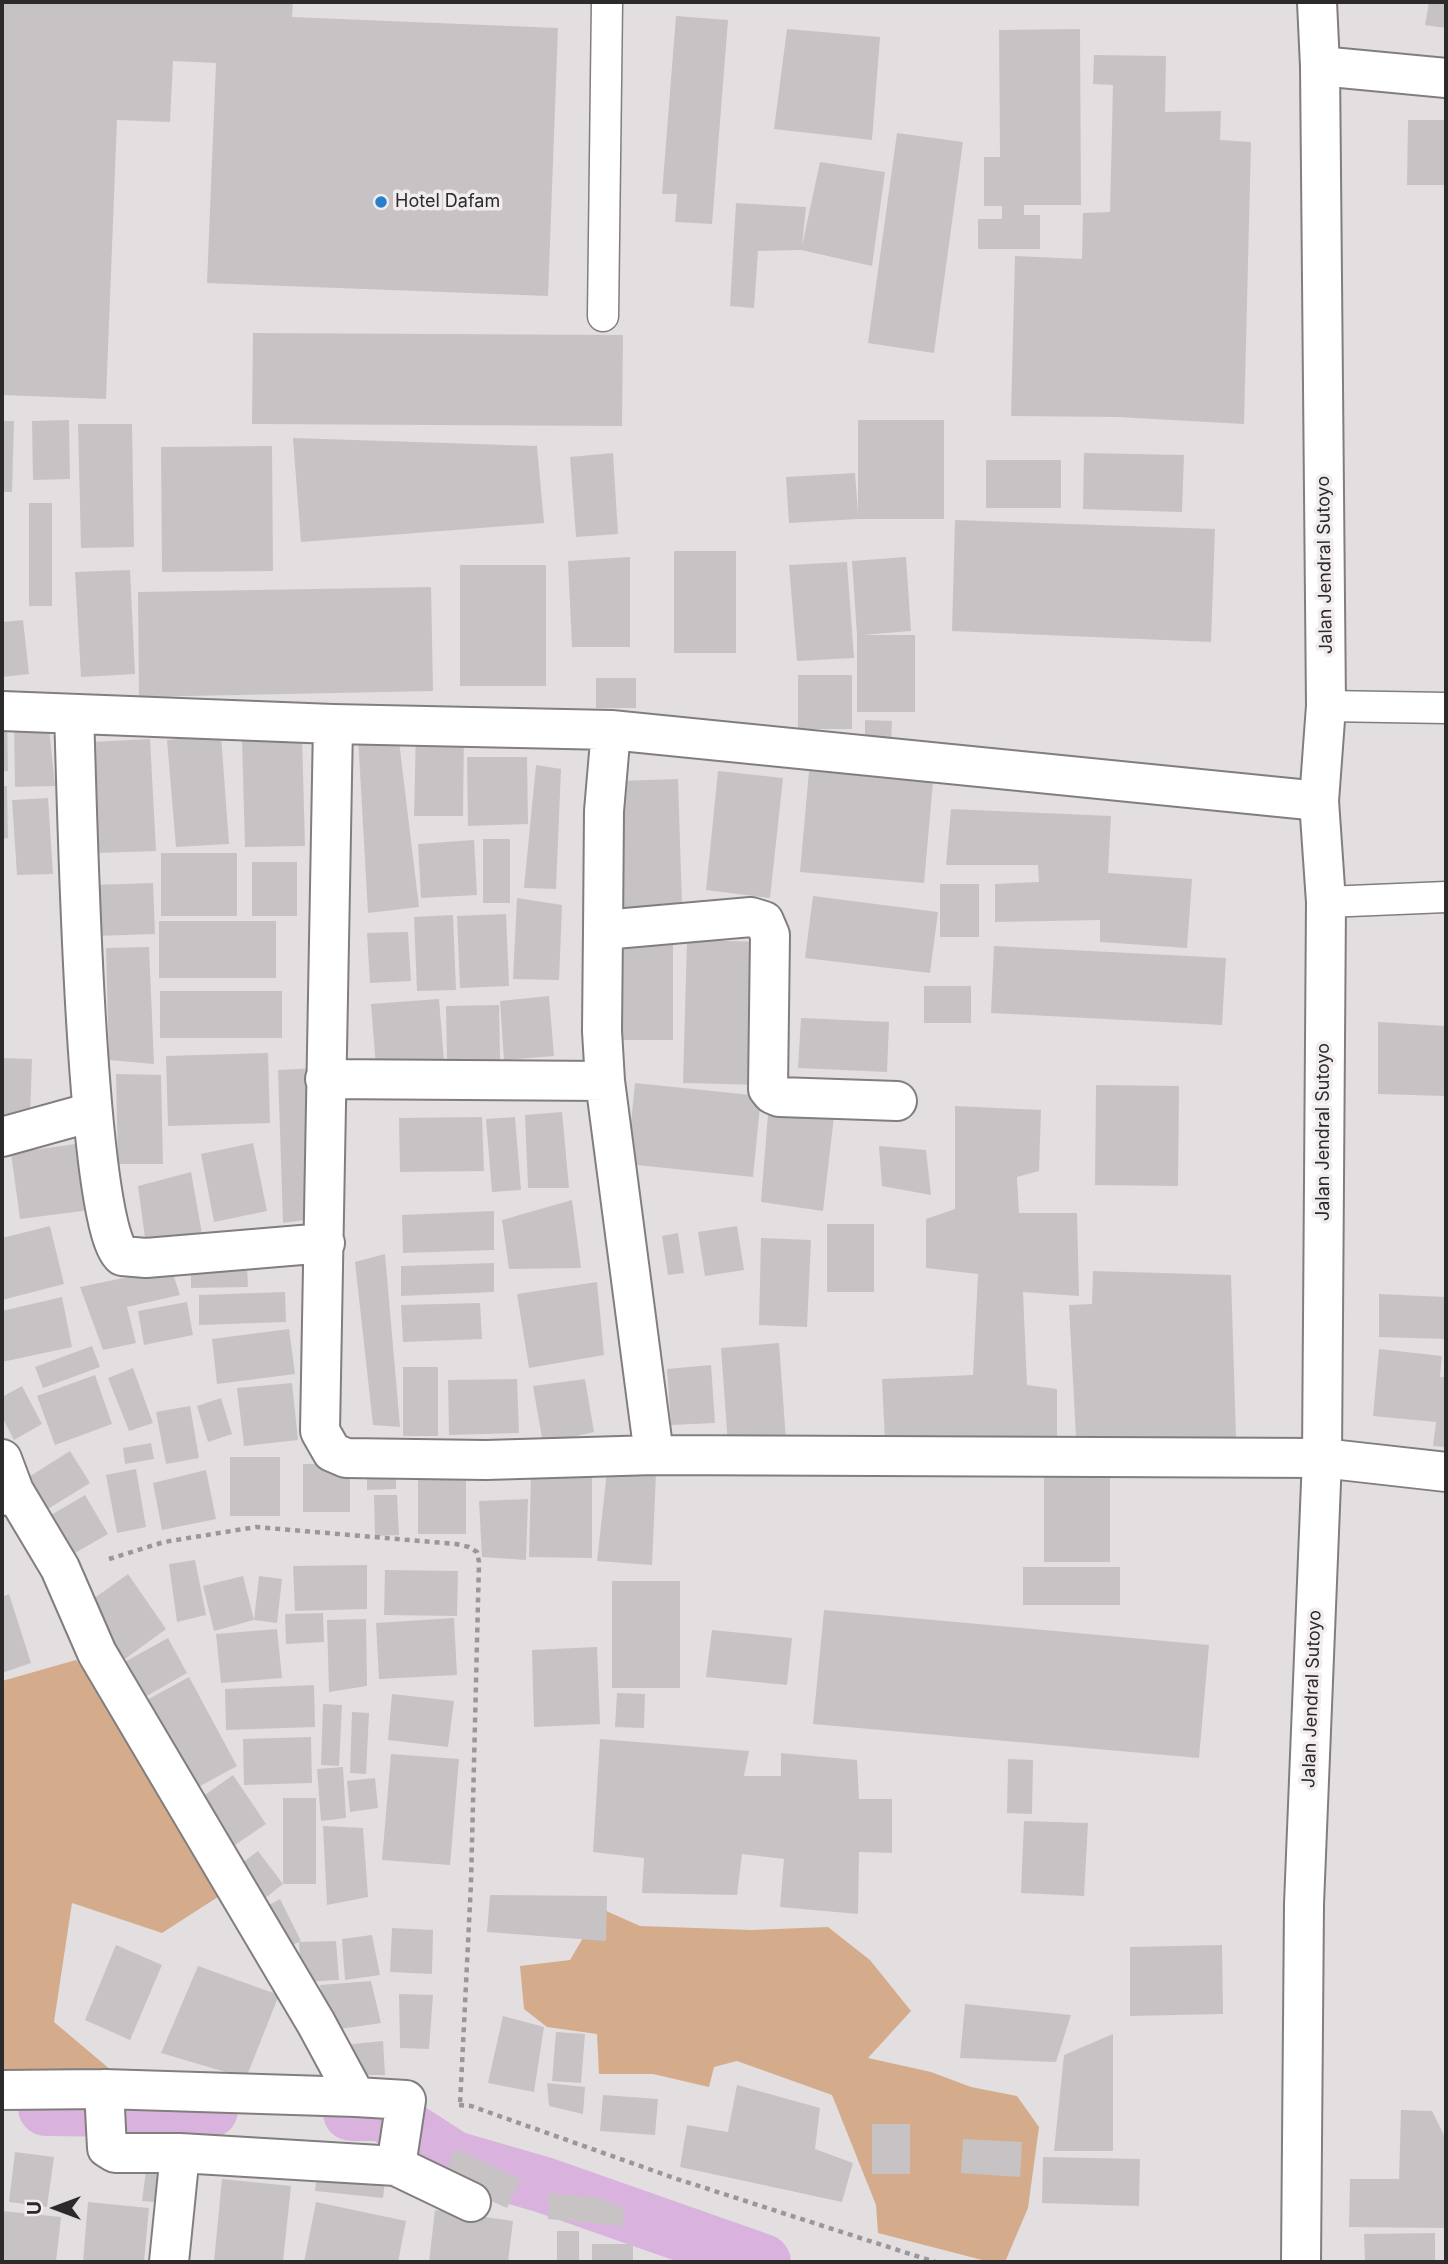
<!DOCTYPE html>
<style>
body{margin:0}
#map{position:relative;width:1448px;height:2264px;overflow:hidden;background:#e3dfe0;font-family:Inter,sans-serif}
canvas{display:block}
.frame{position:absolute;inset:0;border:4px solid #2c2a2a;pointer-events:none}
.north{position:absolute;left:21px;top:2173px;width:70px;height:70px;-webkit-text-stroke:5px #f1eced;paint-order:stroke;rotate:270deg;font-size:19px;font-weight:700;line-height:28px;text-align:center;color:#2c2a2a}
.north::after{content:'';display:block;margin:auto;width:24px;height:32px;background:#2c2a2a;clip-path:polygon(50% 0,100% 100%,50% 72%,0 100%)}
</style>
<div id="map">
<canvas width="1448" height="2264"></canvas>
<div class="frame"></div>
<div class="north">U</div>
</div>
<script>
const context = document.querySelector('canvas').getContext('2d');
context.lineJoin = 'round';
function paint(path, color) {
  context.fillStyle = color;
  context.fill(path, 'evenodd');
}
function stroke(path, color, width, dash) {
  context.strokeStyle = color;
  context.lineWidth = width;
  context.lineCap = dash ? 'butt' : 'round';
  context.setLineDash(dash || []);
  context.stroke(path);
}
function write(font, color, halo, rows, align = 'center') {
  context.font = font + ' Inter,sans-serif';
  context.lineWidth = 7;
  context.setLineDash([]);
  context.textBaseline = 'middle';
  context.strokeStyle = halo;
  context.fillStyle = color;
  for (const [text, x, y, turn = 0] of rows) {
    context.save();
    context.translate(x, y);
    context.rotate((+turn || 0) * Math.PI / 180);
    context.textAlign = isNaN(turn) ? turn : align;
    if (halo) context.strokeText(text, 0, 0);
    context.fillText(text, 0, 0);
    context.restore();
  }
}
paint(new Path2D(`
 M76 1660 235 1886 162 1933 72 1903 54 2022 124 2081 2 2078V1681Z
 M586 1902 640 1926 751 1930 828 1927 870 1960 911 2011 868 2058 931 2072 971 2087 1017 2096 1039 2127 1028 2208 1005 2262H990L878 2233 876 2205 832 2095 737 2061 714 2067 709 2087 653 2074H599L597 2034 547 2027 524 2009 520 1966 570 1960 590 1926Z`), '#d5ac8b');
stroke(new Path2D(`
 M46 2108 210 2110
 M351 2113H383L454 2159 544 2185 763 2262`), '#d9b3dd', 56);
paint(new Path2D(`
 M2 2H293L292 17 558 28 548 296 207 283 216 63 173 61 170 122 117 120 106 399 2 395Z
 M1429 2H1446V28L1425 25Z
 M676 16 728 20 712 224 675 222 677 194H662Z
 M787 29 880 37 872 140 774 129Z
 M1080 29 1081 205H1024V215H1040V249H978V219H1002V206H984V157H1000L999 30Z
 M1094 55 1166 56 1165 112 1221 111 1220 140 1251 142 1244 424 1117 417 1011 416 1015 256 1082 259 1083 213 1110 212 1113 85 1093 84Z
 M1408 120H1446V185H1407Z
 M897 133 963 142 934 353 868 343Z
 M820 162 885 172 872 266 801 250 758 251 754 308 730 306 736 203 806 207 802 246Z
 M253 333 623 335 622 426 252 424Z
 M69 420 70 479 33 480 32 421Z
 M858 420H944V519H858L789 523 786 477 855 473 858 513Z
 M2 421H14L12 492H2Z
 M78 424H132L134 547 81 548Z
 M293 438 537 446 544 523 301 542Z
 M272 446 273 571 162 572 161 447Z
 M613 453 618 534 576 537 570 457Z
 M1084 453 1184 455 1182 512 1083 509Z
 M986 460H1061V508H986Z
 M29 503H52V606H29Z
 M955 520 1215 529 1211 642 952 631Z
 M674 551H736V653H674Z
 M630 557V647H572L568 561Z
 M906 557 911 631 863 635H915V712H857V635L852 561Z
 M847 562 854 658 797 661 789 565Z
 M460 565H546V686H460Z
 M130 570 135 674 81 677 75 572Z
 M431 587 433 691 139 697 138 592Z
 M23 620 29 674 2 677V622Z
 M798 675H852V729H798Z
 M596 678H636V708H596Z
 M2 714H7L8 771H2Z
 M48 718 55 786 15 787 14 719Z
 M865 720 892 721 891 748 865 747Z
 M416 729 464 730 463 816H414Z
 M398 733 419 907 368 913 358 736Z
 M221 735 229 844 176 847 167 740Z
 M302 736 305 846 245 847 242 739Z
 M150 739 156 851 97 853 91 742Z
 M467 757H527L528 824 468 826Z
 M536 765 561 769 556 889 524 888Z
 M718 771 783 778 770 898 706 890Z
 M809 771 933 782 924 883 800 872Z
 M678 779 682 906 623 908 618 781Z
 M2 786H7L8 838 2 839Z
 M48 798 53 874 17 875 12 800Z
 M951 809 1111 816 1108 873 1192 879 1187 948 1100 942V920L995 922V884L1039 882 1038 865H946Z
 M483 839H510V903H483Z
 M474 840 477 895 421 898 418 844Z
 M161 853H237V916H161Z
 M252 862H297V916H252Z
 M153 883 155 934 95 936 93 885Z
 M940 884H979V937H940Z
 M813 896 938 912 930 973 805 958Z
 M517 898 562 905 559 980 513 979Z
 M506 914 509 986 460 988 457 916Z
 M453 915 456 990 417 991 414 917Z
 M159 921H276V978H159Z
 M408 932 411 981 370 983 367 933Z
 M619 937H673V1040H619Z
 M687 940 768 942 765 1085 683 1083Z
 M994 946 1226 958 1222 1025 991 1013Z
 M149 947 154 1064 109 1060 106 948Z
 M924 986H971V1023H924Z
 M160 991H282V1038H160Z
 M549 996 554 1056 504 1060 500 1001Z
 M439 999 444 1061 376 1067 371 1004Z
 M499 1005 500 1060 447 1061 446 1006Z
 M801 1018 889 1022 887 1072 798 1068Z
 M1378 1022 1446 1026V1096L1378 1094Z
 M268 1053 270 1123 168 1126 166 1056Z
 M2 1058 32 1059 30 1117 2 1116Z
 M317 1068 320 1218 283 1223 278 1070Z
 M116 1074 161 1075 163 1164H118Z
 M635 1083 761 1096 753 1177 627 1164Z
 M1096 1085 1179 1086 1178 1186 1095 1185Z
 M769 1102 835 1108 823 1211 761 1202Z
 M955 1106 1041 1110 1039 1171 1017 1177 1019 1213H1077L1079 1296 1023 1292 1027 1385 1057 1389V1453L885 1442 882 1379 973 1375 978 1274 926 1268V1219L955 1209Z
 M562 1112 569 1188H528L525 1115Z
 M482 1117 484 1171 400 1172 399 1118Z
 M515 1117 521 1190 492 1192 486 1119Z
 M90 1142 98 1209 20 1219 11 1153Z
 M253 1143 267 1211 214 1222 201 1154Z
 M879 1146 926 1150 931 1195 882 1186Z
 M191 1172 202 1234 145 1238 138 1186Z
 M572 1200 581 1268 509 1269 502 1220Z
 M494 1211V1250L403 1253 402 1215Z
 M827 1224H874V1292H827Z
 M50 1226 64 1284 2 1300V1238Z
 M737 1226 744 1270 705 1276 698 1232Z
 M678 1233 684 1273 668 1275 662 1236Z
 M761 1238 811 1240 807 1327 759 1325Z
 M385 1254 400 1427 373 1425 355 1262Z
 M494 1263V1292L401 1296V1266Z
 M247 1266 248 1287 191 1288V1267Z
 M171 1268 180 1295 127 1307 136 1343 103 1350 80 1287Z
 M1093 1271 1231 1275 1236 1438H1076L1069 1305 1092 1304Z
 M597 1282 604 1355 529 1368 517 1294Z
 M285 1292 286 1322 199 1325V1295Z
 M1379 1294 1446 1297V1339L1379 1337Z
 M62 1297 72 1347 2 1362V1311Z
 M187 1302 193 1335 144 1345 138 1311Z
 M480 1303 482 1339 403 1342 401 1305Z
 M289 1329 295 1374 217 1384 212 1339Z
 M779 1343 786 1440 728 1445 721 1348Z
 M92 1346 100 1367 43 1388 35 1367Z
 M1379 1349 1442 1356 1440 1377H1446V1447L1433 1446 1436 1422 1373 1416Z
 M711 1365 715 1423 671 1425 667 1369Z
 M403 1367H438V1436H403Z
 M133 1368 153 1423 129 1431 108 1378Z
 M95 1375 112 1424 55 1445 37 1396Z
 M517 1379 519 1433 449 1435 448 1380Z
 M585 1379 594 1432 543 1444 533 1386Z
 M292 1383 298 1440 244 1446 237 1388Z
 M22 1386 42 1424 14 1440 2 1417V1397Z
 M221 1398 232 1434 208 1442 197 1406Z
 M190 1406 199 1458 166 1464 156 1412Z
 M151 1443 154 1459 125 1464 123 1448Z
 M70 1451 90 1483 43 1512 24 1480Z
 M230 1457H280V1516H230Z
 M303 1464H350V1512H303Z
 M1044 1465H1110V1562H1044Z
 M367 1467H396V1489L367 1490Z
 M418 1468H466V1534H418Z
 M136 1469 146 1527 117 1533 106 1475Z
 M206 1470 216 1519 162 1530 153 1483Z
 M607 1471 656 1473 652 1565 597 1561Z
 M531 1473 592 1475V1558L529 1557Z
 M85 1495 108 1534 68 1557 46 1518Z
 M374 1495H397L399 1535 375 1536Z
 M528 1499 526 1560 482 1557 479 1501Z
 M195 1560 206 1615 177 1622 169 1564Z
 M367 1565V1609L295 1611 293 1566Z
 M1023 1567H1120V1605H1023Z
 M385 1570 458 1571 457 1616 384 1615Z
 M128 1574 166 1629 125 1659 86 1604Z
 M243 1576 254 1620 214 1631 203 1586Z
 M259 1576 282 1579 277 1623 254 1620Z
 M612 1581H680V1688H612Z
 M9 1594 31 1663 2 1673V1597Z
 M824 1610 1209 1645 1199 1758 813 1724Z
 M323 1613 324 1642 286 1644 285 1614Z
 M454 1618 457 1675 379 1679 376 1623Z
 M366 1619 367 1686 329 1692 327 1620Z
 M277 1629 282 1678 221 1683 216 1634Z
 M712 1630 792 1638 787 1685 706 1677Z
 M168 1638 187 1673 138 1701 119 1665Z
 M597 1647 600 1724 534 1727 532 1650Z
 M189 1677 237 1766 191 1791 143 1702Z
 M314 1685 315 1727 226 1730 225 1689Z
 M617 1693 645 1694 644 1728 615 1727Z
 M392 1694 454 1701 448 1747 388 1740Z
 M323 1704 342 1705 339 1766 321 1765Z
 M352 1712 369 1713 366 1774 350 1773Z
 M311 1737 312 1783 244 1785 243 1739Z
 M600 1739 749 1751 744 1776H781V1753L857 1760 859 1799H892V1853L859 1852 858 1914 780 1907 784 1859 742 1854 737 1895 642 1893 644 1858 593 1852Z
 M391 1754 459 1759 450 1865 382 1860Z
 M1008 1759 1033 1760 1032 1814 1007 1813Z
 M343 1767 346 1818 321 1821 317 1769Z
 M233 1775 266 1824 235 1845 202 1797Z
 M375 1778 378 1808 350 1812 347 1781Z
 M283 1798H316V1884H283Z
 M1024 1821 1088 1823 1084 1896 1021 1893Z
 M323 1826 363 1828 368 1897 327 1905Z
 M258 1851 283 1884 259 1903 234 1869Z
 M490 1895 607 1896 606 1941 487 1932Z
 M280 1899 301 1941 277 1953 256 1912Z
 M392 1928 433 1930 432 1974 390 1972Z
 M372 1935 380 1975 345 1980 342 1939Z
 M336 1941 339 1980 301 1982 299 1942Z
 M116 1945 162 1965 130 2040 85 2020Z
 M1222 1945 1223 2014 1130 2016V1947Z
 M198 1966 279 1995 246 2078 161 2053Z
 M371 1981 381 2023 326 2031 320 1985Z
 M399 1994 433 1995 429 2049 400 2048Z
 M965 2004 1071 2015 1056 2062 960 2058Z
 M503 2016 544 2027 534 2092 488 2083Z
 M556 2032 585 2034 581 2083 552 2081Z
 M1113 2034V2151H1054L1064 2055Z
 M383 2041 385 2075H350L343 2045Z
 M547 2083 585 2087 583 2114 549 2106Z
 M737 2085 820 2108 815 2149 853 2163 842 2202 680 2167 687 2125 728 2132Z
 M603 2095 658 2099 655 2135 600 2131Z
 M1401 2110 1432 2111 1446 2139V2228L1349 2227 1350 2179H1399Z
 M872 2124H910V2174H872Z
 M963 2139 1022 2142 1020 2177 961 2173Z
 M456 2149 520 2179 507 2208 442 2179Z
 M15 2152 54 2157 47 2207 9 2202Z
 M148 2155 170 2157 164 2203 142 2201Z
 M1043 2157 1140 2159 1139 2206 1042 2203Z
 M318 2164 386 2171 383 2198 315 2191Z
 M222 2179 291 2186 283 2262H214Z
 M549 2193 599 2198 623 2208 624 2226 548 2219Z
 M88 2202 149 2208 144 2262H83Z
 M316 2202 406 2221 398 2262H304Z
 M435 2210 513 2221 508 2262H429Z
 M2 2211 61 2217 56 2262H2Z
 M557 2231H579V2262H557Z
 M1435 2233V2262H1365L1364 2234Z
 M592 2244H633V2262H592Z`), '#c7c3c5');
const service = new Path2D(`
 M603 316 607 2
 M1326 706 1446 708
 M1326 902 1446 897`);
const minor = new Path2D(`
 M1320 66 1446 78
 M2 711 333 724 611 730 1319 801
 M74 714C77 788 84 1224 122 1256L146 1258 325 1243
 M333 724 320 1431 332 1452 346 1458 486 1460 654 1455 1322 1458 1446 1472
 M611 730 604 811 603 930 751 917 764 921 770 935 768 1089 772 1094 779 1097 897 1101
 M603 930 602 1031 605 1081 654 1455
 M325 1079 605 1081
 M2 1137 92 1112
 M2 1459 14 1491
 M2 1496 14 1491 60 1568 97 1653 316 2023 356 2097 104 2089 2 2090
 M104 2089 107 2148 115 2153H180L396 2166 471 2202
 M356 2097 406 2100 396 2166
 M169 2262 180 2153`);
const tertiary = new Path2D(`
 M1301 2262 1304 1904 1322 1458 1326 902 1319 801 1326 706 1320 66 1317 2`);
stroke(service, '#827e7e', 33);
stroke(minor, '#827e7e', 42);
stroke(tertiary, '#827e7e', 42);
stroke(new Path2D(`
 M109 1559 164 1542 256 1527 456 1544 469 1547 477 1552 479 1562 471 1883 460 2105
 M459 2105 471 2106 674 2178 935 2262`), '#9b9798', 4.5, [5, 5]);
stroke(service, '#fff', 30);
stroke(minor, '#fff', 38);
stroke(tertiary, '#fff', 38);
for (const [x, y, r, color] of [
 [381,202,7,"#2a7fcd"]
]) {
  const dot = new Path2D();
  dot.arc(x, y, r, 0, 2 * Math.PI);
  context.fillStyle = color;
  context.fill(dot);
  stroke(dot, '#f1eced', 2.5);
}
write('18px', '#2c2a2a', '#f1eced', [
 ["Hotel Dafam",395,202]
], 'left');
write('18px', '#2c2a2a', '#f1eced', [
 ["Jalan Jendral Sutoyo",1325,565,-91],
 ["Jalan Jendral Sutoyo",1324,1132,-90],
 ["Jalan Jendral Sutoyo",1312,1699,-88]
]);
</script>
